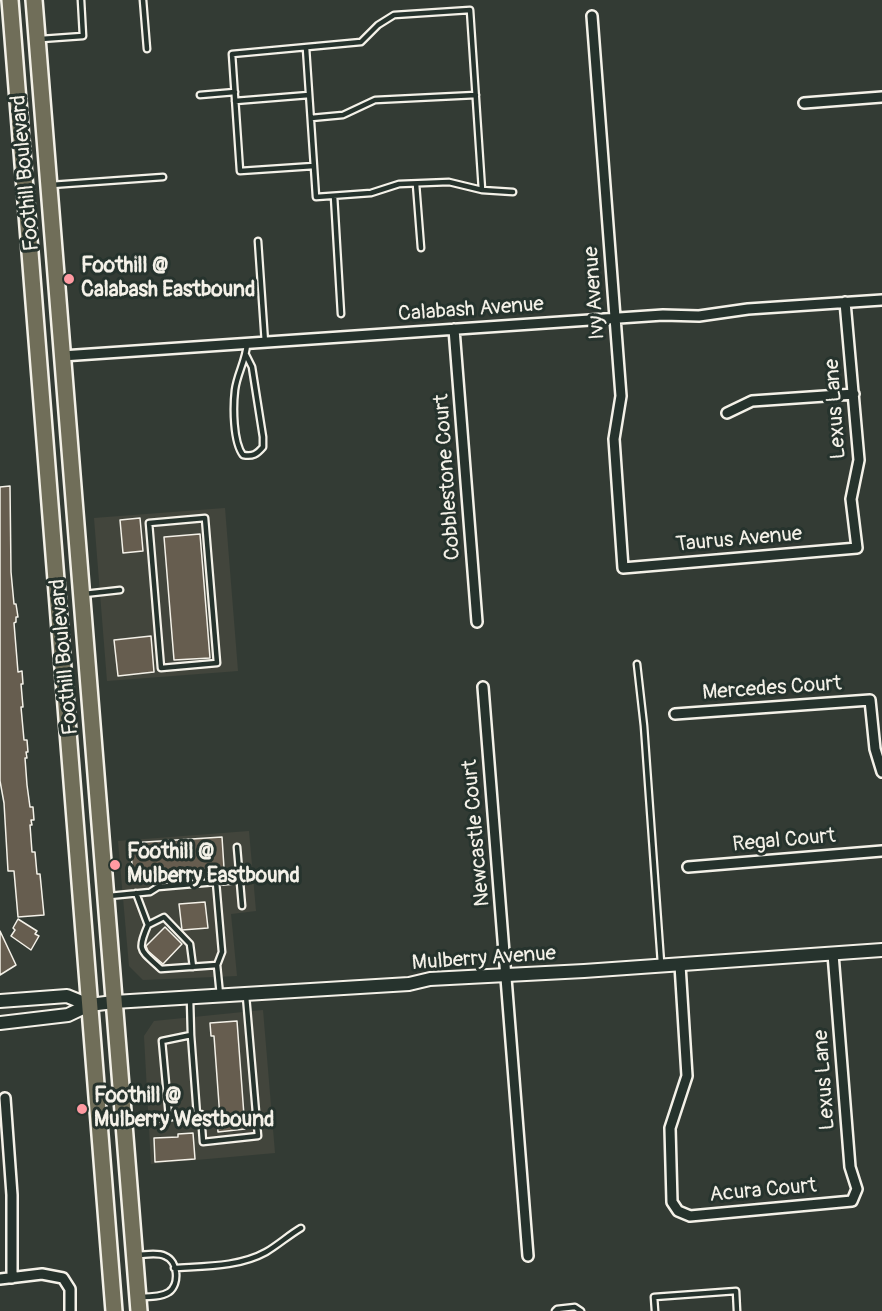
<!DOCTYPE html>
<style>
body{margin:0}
canvas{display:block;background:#333b34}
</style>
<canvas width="882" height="1311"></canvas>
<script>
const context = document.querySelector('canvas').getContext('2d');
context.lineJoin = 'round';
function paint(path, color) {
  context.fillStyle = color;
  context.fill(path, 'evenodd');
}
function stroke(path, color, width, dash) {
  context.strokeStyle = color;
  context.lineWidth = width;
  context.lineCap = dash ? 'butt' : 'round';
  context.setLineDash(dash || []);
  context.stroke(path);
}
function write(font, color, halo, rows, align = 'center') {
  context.font = font + ' Pangolin,sans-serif';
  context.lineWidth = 6;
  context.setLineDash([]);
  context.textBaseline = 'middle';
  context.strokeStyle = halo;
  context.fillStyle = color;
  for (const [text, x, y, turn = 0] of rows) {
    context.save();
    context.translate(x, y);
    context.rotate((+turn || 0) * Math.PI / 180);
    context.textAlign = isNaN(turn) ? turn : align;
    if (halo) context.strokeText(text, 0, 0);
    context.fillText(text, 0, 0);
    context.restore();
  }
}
paint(new Path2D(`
 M225 508 238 671 107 681 94 518Z
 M249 831 256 911 231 914 237 976 143 980 129 966 118 841Z
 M263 1010 275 1153 151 1164 144 1036 154 1021Z`), '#42453c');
const building = new Path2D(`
 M10 486 11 572 14 604H16L18 617H16V622L14 623 18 672 22 671 23 684H21L23 707H21L24 740H27L28 752H26L27 758H25L27 785 30 807H33L34 820H31L32 825H30L32 852H35L37 874H40L44 915 18 917 14 871H8L4 803 0 781V487Z
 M140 518 143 551 123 553 120 520Z
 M200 534 210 658 174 660 164 537Z
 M151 636 154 672 118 676 114 640Z
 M222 837 224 868 133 874 130 843Z
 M205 902 208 928 182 930 179 904Z
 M18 919 37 931 35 934 39 936 31 950 11 936 15 930 13 928Z
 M165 927 182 944 163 964 148 951 146 946Z
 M0 931 16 965 0 975Z
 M237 1021 245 1129 218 1132 217 1119 220 1118 214 1036H211L210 1023Z
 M193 1133 195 1159 155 1162 154 1138 178 1137V1134Z`);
paint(building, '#665d4f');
stroke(building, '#f4f1e8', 1.5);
const service = new Path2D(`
 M143 0 147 49
 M41 39 83 36 81 0
 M306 48 316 197 371 193 399 184 449 182 482 190 513 192
 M200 95 235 92
 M235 101 309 95
 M311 118 343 115 375 100 476 95
 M314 166 240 171 232 54 361 42 378 25 394 15 470 10 482 190
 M416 184 421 248
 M51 185 163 177
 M334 196 341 314
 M258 241 265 343
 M246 355 252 367 263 437V447C257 454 253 457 243 455 233 442 233 407 235 390 237 374 246 360 247 344
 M205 518 217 663 161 668 149 523Z
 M84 594 120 590
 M637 664 644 726 661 963
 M237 847 242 906
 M216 882 222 952 217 965
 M136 893 148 925C136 952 141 950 161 969L217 965 220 995
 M109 896 150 892 158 887 239 880
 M148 925 164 917 190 944 193 967
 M190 999 191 1035
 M169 1117 162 1041 191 1035 197 1115
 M126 1122 201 1114 203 1142 258 1136 246 996
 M137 1255C145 1255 157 1252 165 1256 178 1261 180 1284 169 1292 161 1297 150 1297 141 1297
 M174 1268C205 1266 239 1267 266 1252 278 1245 289 1235 301 1228
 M555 1311 557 1309 575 1307 581 1311
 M655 1311 654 1297 736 1291 737 1311`);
const minor = new Path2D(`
 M592 16 621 396 614 439 623 568 857 548 851 499 859 460 845 302
 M804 103 882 97
 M454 329 477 622
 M62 356 663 315 699 316 748 309 882 300
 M727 413 752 401 854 394
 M483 687 528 1256
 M675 714 870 700 875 749 882 772
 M688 867 882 851
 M680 965 687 1076 670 1128 672 1202 678 1211 690 1216 852 1201 857 1189 850 1167 833 954
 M5 1098 12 1195V1278
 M0 1279 42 1274 63 1278 70 1289V1311`);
const tertiary = new Path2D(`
 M0 1001 67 996 89 1005
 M0 1023 68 1015 89 1005 114 1002 409 984 430 979 584 971 882 950`);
const primary = new Path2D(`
 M10 0 114 1311
 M34 0 139 1311`);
stroke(service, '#f4f1e8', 9);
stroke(minor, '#f4f1e8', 14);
stroke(tertiary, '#f4f1e8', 16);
stroke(primary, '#f4f1e8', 20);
stroke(service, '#26332d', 4.5);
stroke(minor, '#26332d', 9);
stroke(tertiary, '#26332d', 12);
stroke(primary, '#706e59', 15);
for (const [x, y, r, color] of [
 [69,279,6,"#ff9aa2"],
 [115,865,6,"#ff9aa2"],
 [82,1109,6,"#ff9aa2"]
]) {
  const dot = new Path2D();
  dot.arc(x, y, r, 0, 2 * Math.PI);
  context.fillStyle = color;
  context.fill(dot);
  stroke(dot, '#26332d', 2);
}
write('21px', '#f4f1e8', '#26332d', [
 ["Foothill Boulevard",26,173,-95],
 ["Ivy Avenue",595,293,-94],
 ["Calabash Avenue",471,310,-4],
 ["Lexus Lane",836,409,-94],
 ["Cobblestone Court",448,477,-94],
 ["Taurus Avenue",739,540,-5],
 ["Foothill Boulevard",65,657,-95],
 ["Mercedes Court",772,689,-4],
 ["Newcastle Court",477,833,-95],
 ["Regal Court",784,841,-5],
 ["Mulberry Avenue",484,959,-4],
 ["Lexus Lane",825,1080,-94],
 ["Acura Court",763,1191,-5]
]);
write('bold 21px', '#f4f1e8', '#26332d', [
 ["Foothill @",81,267],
 ["Calabash Eastbound",81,291],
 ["Foothill @",127,853],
 ["Mulberry Eastbound",127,877],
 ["Foothill @",94,1097],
 ["Mulberry Westbound",94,1121]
], 'left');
</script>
